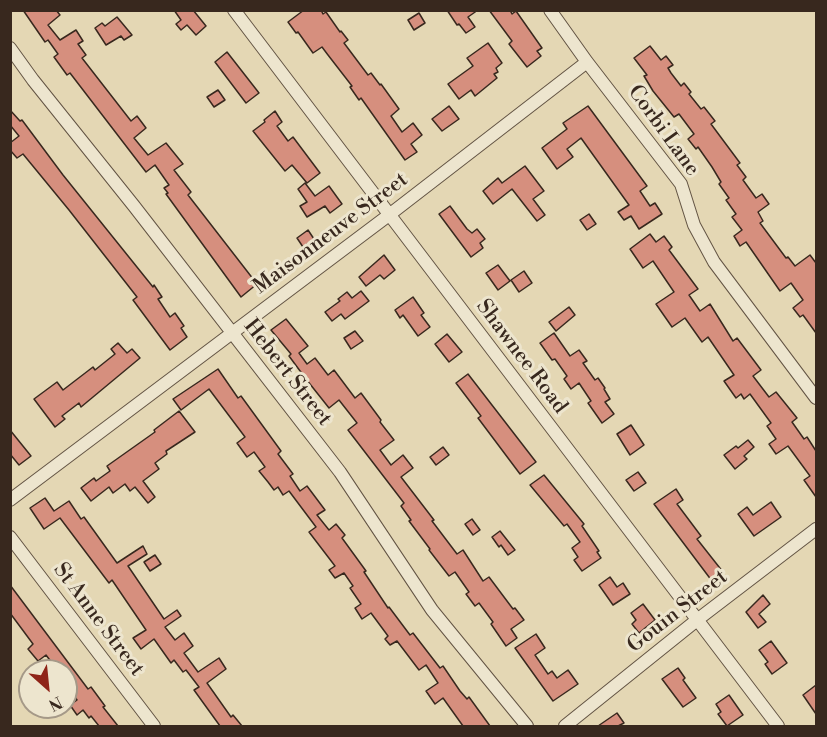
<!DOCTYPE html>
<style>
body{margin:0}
#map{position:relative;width:827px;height:737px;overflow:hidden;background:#e4d7b4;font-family:"Libre Bodoni",serif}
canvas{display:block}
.frame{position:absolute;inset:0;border:12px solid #38281e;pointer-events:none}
.north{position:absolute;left:18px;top:659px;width:60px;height:60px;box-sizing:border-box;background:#ede5ce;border:2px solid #a59988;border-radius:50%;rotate:153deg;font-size:16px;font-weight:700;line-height:24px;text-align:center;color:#38281e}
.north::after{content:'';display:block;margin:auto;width:21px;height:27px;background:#8f2418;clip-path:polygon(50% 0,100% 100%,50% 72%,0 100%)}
</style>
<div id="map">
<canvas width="827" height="737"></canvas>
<div class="frame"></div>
<div class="north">N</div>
</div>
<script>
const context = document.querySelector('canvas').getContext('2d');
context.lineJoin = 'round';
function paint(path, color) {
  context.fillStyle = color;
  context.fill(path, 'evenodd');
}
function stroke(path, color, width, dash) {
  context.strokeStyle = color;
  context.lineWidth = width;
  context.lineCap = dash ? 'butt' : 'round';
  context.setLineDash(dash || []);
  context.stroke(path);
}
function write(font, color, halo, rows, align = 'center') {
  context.font = font + ' "Libre Bodoni",serif';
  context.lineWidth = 6;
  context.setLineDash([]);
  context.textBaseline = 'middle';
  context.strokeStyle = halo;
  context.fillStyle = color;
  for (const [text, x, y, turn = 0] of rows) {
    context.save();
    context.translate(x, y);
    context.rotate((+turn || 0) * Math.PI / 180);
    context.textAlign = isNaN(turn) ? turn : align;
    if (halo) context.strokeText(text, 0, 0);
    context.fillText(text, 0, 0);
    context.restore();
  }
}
const building = new Path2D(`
 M23 10H56L60 15 48 25 60 40 76 30 83 41 78 44 86 55 82 58 131 121 137 116 146 128 134 138 148 155 166 143 183 164 174 170 191 192 188 195 257 284 241 297 166 194 168 193 164 188 169 185 155 165 146 172 70 73 67 75 54 57 58 54 48 40 45 42Z
 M174 10H193L206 26 196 35 187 25 181 30 176 24 181 20Z
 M304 10H321L323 14 326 12 340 32 341 31 348 40 344 43 368 75 371 73 380 85 381 84 399 109 391 116 402 132 413 123 422 135 411 144 417 152 405 160 361 98 359 100 350 87 352 86 328 55 322 47 313 53 298 32 296 33 288 22Z
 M447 10H478L468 17 475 27 466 33 459 24 457 25Z
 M489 10H510L512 14 516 11 542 48 537 51 541 56 527 67 509 44 512 41Z
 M419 13 425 23 414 30 408 20Z
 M117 17 132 35 124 40 121 36 106 45 95 28 102 23 105 26Z
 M488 43 502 63 496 68 498 72 494 74 497 78 475 96 471 90 459 99 448 84 473 66 467 58Z
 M650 46 661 60 666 56 673 65 668 68 671 73 681 86 684 83 691 92 689 94 701 109 704 107 715 121 711 124 740 163 737 165 746 177 743 180 756 198 762 194 769 204 758 212 763 221 760 223 786 258 788 257 795 266 810 255 816 263V333L803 315 800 317 793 308 803 300 791 283 780 291 746 242 740 246 734 236 742 230 732 217 736 214 726 200 729 198 719 184 721 182 712 167 698 147 696 149 688 139 694 134 679 114 674 117 653 91 644 76 647 75 634 58Z
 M227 52 259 93 246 103 215 62Z
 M218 90 225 100 214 107 207 97Z
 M449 106 459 119 442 131 432 119Z
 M588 106 647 186 640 191 650 206 655 203 662 214 639 229 631 216 624 220 618 212 629 205 581 138 567 149 573 157 557 169 542 148 567 129 563 123Z
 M10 110 20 121 22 120 63 175 153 287 154 285 162 297 158 299 170 317 175 313 184 326 181 328 187 337 170 350 133 300 137 297 69 210 23 154 17 158 10 150V143L19 136 10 125Z
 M275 111 282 122 277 126 288 141 293 137 320 173 307 183 292 165 285 171 253 131 265 122 264 120Z
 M525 166 544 191 533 199 545 215 537 221 512 189 493 204 483 191 498 178 502 183Z
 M305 183 315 196 329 186 342 204 330 213 325 206 307 217 300 206 307 202 298 189Z
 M450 206 467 229 472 233 477 229 485 239 480 243 483 248 471 257 439 214Z
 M589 214 596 224 587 230 580 220Z
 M308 230 314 239 303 247 297 238Z
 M650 234 656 242 664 236 672 247 669 250 698 289 689 295 700 311 710 304 733 341 737 338 761 370 753 376 769 397 776 392 797 418 792 422 804 439 807 437 816 451V497L804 480 810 476 788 446 776 454 769 444 776 439 767 426 771 423 750 394 744 399 741 394 736 398 724 381 734 375 708 337 702 342 685 318 672 327 656 304 674 292 653 261 643 268 630 249Z
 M384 255 395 270 384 279 380 275 366 286 359 277Z
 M498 265 510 281 498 290 486 273Z
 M524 271 532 283 519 292 511 280Z
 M361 291 369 301 345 319 341 314 332 321 325 312 340 301 338 299 347 292 352 298Z
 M413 297 424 313 421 315 430 327 418 336 403 315 400 318 395 310Z
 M569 307 575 315 556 331 549 322Z
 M286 319 308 346 299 353 307 364 315 358 328 375 334 370 355 398 361 393 381 420 380 422 394 440 380 450 391 465 403 455 413 468 401 477 434 520 432 521 457 554 463 550 483 581 489 577 513 609 515 608 524 620 511 629 517 638 506 646 491 624 493 622 479 603 475 606 466 594 469 592 455 572 449 576 429 550 430 549 409 521 411 520 401 506 404 503 348 430 357 423 339 400 329 408 306 379 289 356 291 354 271 330Z
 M355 331 363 341 351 349 344 338Z
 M554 333 570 356 579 350 587 361 583 363 595 380 598 378 605 388 604 389 610 399 605 402 614 414 602 423 588 403 591 401 579 383 571 389 564 379 567 376 555 359 552 360 540 343Z
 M447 334 462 352 449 362 435 344Z
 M118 343 127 353 132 349 140 358 81 407 79 403 62 416 65 419 55 427 34 399 57 382 63 390 93 367 95 370 115 354 111 349Z
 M218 369 238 398 241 396 281 451 278 454 293 474 290 476 300 491 307 486 325 510 317 515 329 530 336 524 345 535 342 538 366 571 364 572 388 608 389 607 410 635 413 633 440 668 443 666 460 691 467 699 469 697 490 726H463L443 698 435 704 426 691 438 683 426 665 419 670 397 641 390 645 385 639 388 636 371 613 362 619 355 608 361 604 350 588 353 586 344 573 335 578 329 570 335 566 309 532 316 527 289 491 283 495 278 487 274 490 268 482 259 471 265 467 254 452 247 457 237 443 245 437 209 389 181 410 173 399Z
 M468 374 536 462 520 474 478 418 481 416 456 383Z
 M179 411 195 432 166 451 167 454 155 463 159 469 143 481 155 497 148 503 135 487 130 491 125 484 113 493 109 487 91 501 81 488 94 478 96 481 110 471 107 466 155 432 154 430Z
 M631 425 644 445 630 455 617 434Z
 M10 430 31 456 19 465 10 454Z
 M748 440 754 447 744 456 747 459 735 469 724 455 736 446 738 448Z
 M443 447 449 455 436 465 430 457Z
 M638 472 646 483 634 491 626 480Z
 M544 475 584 524 582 526 599 551 597 552 601 558 582 571 574 560 578 557 572 548 580 542 567 524 564 526 530 485Z
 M676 489 683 500 677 504 701 536 697 539 723 572 712 581 654 504Z
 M45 498 54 511 69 501 81 519 84 517 117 563 143 546 147 554 128 566 164 619 177 610 181 616 165 627 175 640 184 633 193 646 184 653 198 672 219 658 226 669 207 683 231 717 233 715 242 726H220L194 690 199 687 186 670 183 672 174 660 171 663 154 639 141 649 133 638 146 630 112 580 109 583 60 518 44 529 30 508Z
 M771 502 781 517 754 536 738 514 747 507 753 515Z
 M472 519 480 530 473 535 465 524Z
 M500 531 515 550 508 555 501 545 499 547 492 537Z
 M155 555 161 564 150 571 144 562Z
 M610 577 617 587 623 583 630 594 613 605 599 585Z
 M10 585 88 689 91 687 105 706 103 707 118 726H99L91 716 89 718 83 710 77 715 70 705 77 700 66 684V671H58L46 655 38 661 28 649 33 644 10 613Z
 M763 595 770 604 759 614 766 622 758 628 746 612Z
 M643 604 655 620 639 633 632 624 636 620 631 613Z
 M536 634 545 648 535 655 548 674 552 671 557 678 568 670 578 684 553 701 515 648Z
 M771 641 787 663 772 674 765 664 768 662 759 650Z
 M678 668 685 678 683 680 696 698 683 707 662 679Z
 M816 685V714L803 695Z
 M729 695 743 715 727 726 718 714 721 712 716 704Z
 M617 713 624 723 618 726H598Z`);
paint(building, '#d68f7e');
stroke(building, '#38281e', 1.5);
const street = new Path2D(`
 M234 10 778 726
 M550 10 587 62 681 184 694 225 714 262 816 398
 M10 48 33 80 134 206 340 472 432 610 527 726
 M10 500 389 215 587 62
 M10 537 154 726
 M565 726 697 620 816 529`);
stroke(street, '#635444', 14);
stroke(street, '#ede5ce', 12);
write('21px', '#38281e', '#ede5ce', [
 ["Corbi Lane",663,131,54],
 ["Maisonneuve Street",331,234,-37],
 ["Shawnee Road",521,357,53],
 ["Hebert Street",287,373,52],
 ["Gouin Street",678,612,-38],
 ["St Anne Street",98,620,53]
]);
</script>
